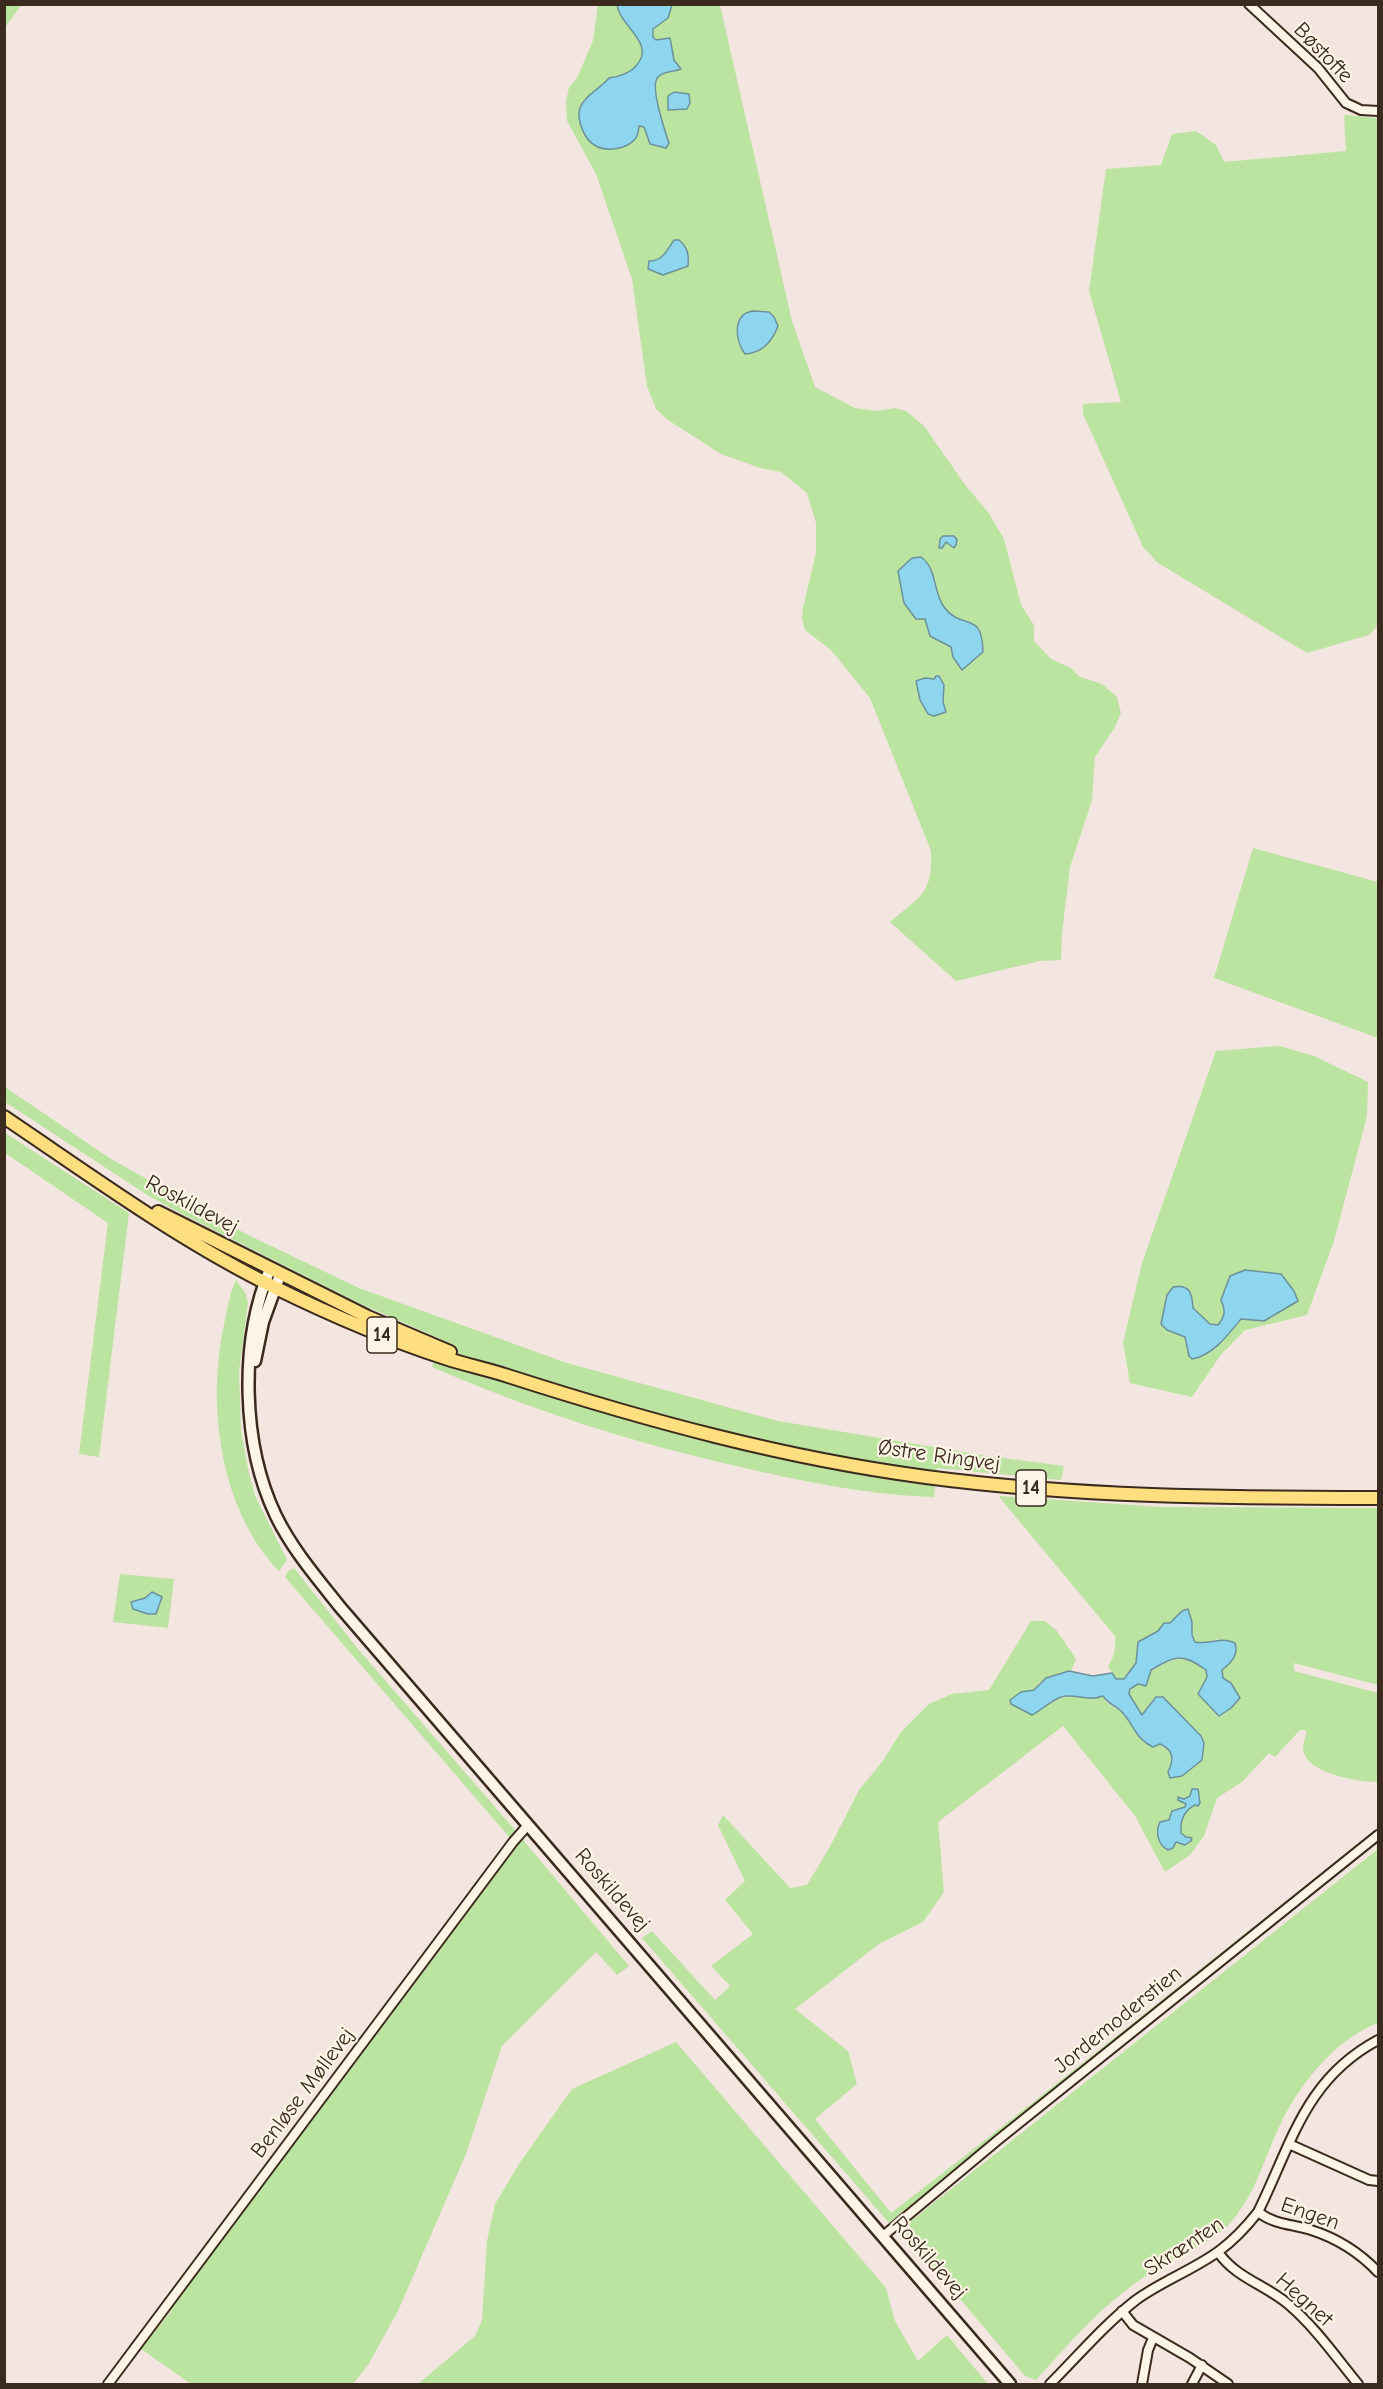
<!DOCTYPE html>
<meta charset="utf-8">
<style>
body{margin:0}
#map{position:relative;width:1383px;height:2389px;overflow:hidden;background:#f3e5df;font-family:"Comic Neue",sans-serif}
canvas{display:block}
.frame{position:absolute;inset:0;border:6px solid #3b2a1e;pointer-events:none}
</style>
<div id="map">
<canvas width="1383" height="2389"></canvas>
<div class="frame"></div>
</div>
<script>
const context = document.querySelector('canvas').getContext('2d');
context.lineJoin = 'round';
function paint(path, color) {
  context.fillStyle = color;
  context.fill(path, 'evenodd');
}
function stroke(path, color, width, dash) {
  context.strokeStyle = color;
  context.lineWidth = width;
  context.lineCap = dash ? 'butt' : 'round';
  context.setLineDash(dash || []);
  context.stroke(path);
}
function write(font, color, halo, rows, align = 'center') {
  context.font = font + ' "Comic Neue",sans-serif';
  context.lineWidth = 4.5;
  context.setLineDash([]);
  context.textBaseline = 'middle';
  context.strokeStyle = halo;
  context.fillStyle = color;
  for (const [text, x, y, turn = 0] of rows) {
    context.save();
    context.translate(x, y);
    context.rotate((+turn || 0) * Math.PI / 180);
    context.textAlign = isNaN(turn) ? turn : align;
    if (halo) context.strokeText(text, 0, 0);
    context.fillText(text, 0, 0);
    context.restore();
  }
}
paint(new Path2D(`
 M5 4 21 5 5 28 4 5Z
 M598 5H720L792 321 815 387 855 408 877 411 895 408 906 411 924 426 966 486 988 512 1004 539 1021 605 1034 625V641L1051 659 1071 668 1080 677 1102 684 1117 697 1121 713 1115 727 1095 757 1092 800 1070 867 1062 933 1061 960 1040 961 956 981 890 922C920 896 933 895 931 851L870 698 831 650 805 630 802 618 803 608 816 553V523L807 493 781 472 760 468 721 454 668 420 656 409 647 386 632 279 596 174 567 121 566 102 569 87 577 78 593 41Z
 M1344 115 1378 118V625L1369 635 1307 653 1158 563 1143 547 1083 414V404L1121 402 1089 291 1106 169 1161 165 1172 134 1196 131 1216 145 1224 162 1346 151Z
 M1253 848 1378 882V1038L1214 978Z
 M1279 1046 1314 1056 1368 1082 1367 1116 1334 1241 1307 1315 1245 1330 1220 1356 1192 1397 1130 1383 1123 1343 1142 1263 1216 1051Z
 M5 1087 111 1159 246 1234 359 1288 567 1363 778 1421 988 1456 1064 1466 1061 1480 937 1468 934 1497C867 1495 801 1481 736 1466 631 1442 531 1410 432 1367L441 1339 363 1305 182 1214 149 1196 5 1102Z
 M5 1133 129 1213 99 1457 79 1454 108 1223 5 1153Z
 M236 1280 246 1294 248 1303 239 1371 241 1430 248 1469 255 1496 287 1560 279 1571C219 1509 206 1402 225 1320 228 1307 230 1292 236 1280Z
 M1000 1496 1162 1507 1378 1508V1685L1294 1663V1671L1378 1693V1782C1359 1782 1312 1774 1304 1754 1301 1747 1306 1738 1306 1730H1300L1275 1757 1269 1753 1242 1782 1217 1798 1204 1836 1190 1855 1165 1872 1135 1816 1063 1726 938 1822 944 1892 923 1922 879 1944 795 2009 848 2051 857 2084 815 2119 891 2213C1036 2102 1177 1987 1320 1874L1322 1876 889 2223 642 1938 652 1931 715 2000 730 1986 711 1966 753 1934 725 1900 745 1881 718 1825 723 1815 790 1888 807 1885 832 1843 859 1790 882 1762 901 1732 929 1704 952 1694 989 1690 1031 1621H1045L1057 1631 1076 1659 1071 1671 1039 1683 1034 1690H1028L1052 1701C1064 1695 1088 1696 1103 1696L1106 1702 1123 1712 1141 1739C1159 1748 1183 1743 1168 1773L1202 1760 1204 1743 1195 1731 1142 1715 1129 1694C1132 1685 1139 1684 1147 1684L1149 1672C1169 1660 1193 1648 1208 1674L1199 1691V1696L1219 1715H1222V1670C1231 1664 1237 1657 1236 1645L1217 1639 1204 1643 1195 1642 1192 1635V1622L1188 1609H1184L1170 1623H1164L1158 1631 1137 1647C1139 1661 1133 1669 1124 1679H1116L1108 1666C1114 1659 1116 1646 1115 1636L1000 1498Z
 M294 1568 358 1649 515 1830 510 1838 285 1577 288 1571Z
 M120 1574 174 1579 168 1628 113 1622Z
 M519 1839 523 1840 629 1966 617 1975 596 1952 502 2046 466 2154 398 2311 368 2365 353 2384H191L141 2349 171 2311V2303Z
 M1378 1849V2023C1341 2037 1310 2072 1290 2106 1268 2142 1261 2186 1233 2220 1217 2239 1194 2248 1172 2260 1158 2267 1143 2278 1130 2287 1094 2314 1066 2347 1036 2380L1025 2376 907 2236 911 2221Z
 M676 2042 886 2288 895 2321 918 2361 947 2335 988 2384H418L475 2336 482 2320 487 2241 495 2204 519 2164 572 2089Z`), '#bbe4a0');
const water = new Path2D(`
 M617 5H672L668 18 653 29V37L656 40 670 38 674 60 681 69C674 72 663 71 658 77 649 85 665 131 669 143L666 148 650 144 644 127 639 126C638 130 639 135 635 139 627 149 607 152 596 146 585 141 576 120 580 108 584 96 601 88 609 78 618 77 629 73 635 67 658 44 620 27 617 5Z
 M674 92 689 94 690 103 687 109 668 110V96Z
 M674 240H679C688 248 689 254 688 266L663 275 648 269 649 261C663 261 667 250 674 240Z
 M753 311 769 312 774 317 778 326C772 342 762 353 745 354 735 341 732 314 753 311Z
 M943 536H954L957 540 956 545 954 548 946 542 942 548H939L940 539Z
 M921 557C937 568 933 592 944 607 963 632 982 609 983 652L962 670 953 657 951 647 930 636 925 619H916L904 603 898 571 912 558Z
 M936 676H939L944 685 943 702 946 712 934 716 928 714 920 700 916 681 925 678 934 679Z
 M1245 1270 1281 1274 1294 1291 1298 1301 1264 1321 1241 1319C1228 1335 1212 1356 1192 1359L1189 1356 1185 1337 1167 1330 1161 1324 1167 1295 1173 1287C1190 1284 1192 1293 1193 1308L1210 1324 1218 1325C1225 1316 1226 1311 1221 1300L1230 1276Z
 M152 1592 162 1597 156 1614H148L133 1609 131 1602 145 1598Z
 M1188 1609 1192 1622V1635L1195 1642C1209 1645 1221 1636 1235 1643 1239 1655 1231 1663 1222 1670L1223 1678 1231 1683 1240 1698 1231 1708 1219 1716 1198 1694 1207 1677 1206 1670C1182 1653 1177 1655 1151 1670L1146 1686 1138 1684 1130 1689 1129 1694 1142 1715 1156 1697H1163L1201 1736 1204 1743 1202 1760 1182 1776 1170 1778 1168 1772C1174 1760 1174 1750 1160 1744L1153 1747C1135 1739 1134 1724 1121 1711 1115 1705 1108 1704 1103 1696 1088 1702 1075 1693 1061 1697 1050 1701 1042 1710 1032 1715L1011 1704 1010 1700 1021 1692 1034 1690 1046 1678 1069 1671 1093 1676 1112 1673 1116 1679H1124L1136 1663 1138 1642 1158 1631 1164 1623H1170L1182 1611Z
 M1192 1789H1198L1200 1803 1198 1806 1195 1805C1183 1811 1180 1821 1181 1833L1186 1837 1192 1838 1191 1841 1185 1845 1176 1842 1173 1848 1168 1850C1158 1845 1155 1832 1160 1822L1169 1820 1172 1811 1185 1807 1186 1804 1178 1800V1797L1184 1799 1190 1796Z`);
paint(water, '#8dd6ee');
stroke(water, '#6c919b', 1.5);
const street = new Path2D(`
 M1249 4 1318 68 1346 103 1361 110 1378 111
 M1289 2144 1369 2180 1378 2181
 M1258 2212C1275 2225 1292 2224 1311 2230 1336 2238 1360 2253 1378 2272
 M883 2236 998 2140 1378 1835
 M1218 2252C1236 2278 1264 2284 1288 2304 1315 2327 1336 2357 1358 2384
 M1122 2311 1133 2325 1190 2358 1228 2384
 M108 2384 513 1842 528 1825
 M1050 2384C1078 2356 1104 2325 1136 2300 1162 2281 1193 2270 1219 2251 1234 2240 1247 2226 1258 2212 1292 2143 1305 2079 1378 2040
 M1142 2384 1148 2350 1153 2338
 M1192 2384 1202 2365`);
const secondary = new Path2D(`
 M270 1269C239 1343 242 1445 276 1516 292 1549 317 1578 340 1607L1010 2384
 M255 1361 263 1322 280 1275`);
const primary = new Path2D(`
 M4 1117C93 1177 180 1241 276 1288 331 1315 387 1339 445 1358 466 1365 487 1369 508 1376 645 1420 783 1458 926 1477 1077 1497 1227 1498 1378 1498
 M158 1212 368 1317 450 1352`);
stroke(street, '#3b2a1e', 12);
stroke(secondary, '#3b2a1e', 15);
stroke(primary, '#3b2a1e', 16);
stroke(street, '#fcf5e5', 8);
stroke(secondary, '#fcf5e5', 10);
stroke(primary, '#fedf80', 12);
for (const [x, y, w] of [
 [382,1335,30],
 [1031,1488,30]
]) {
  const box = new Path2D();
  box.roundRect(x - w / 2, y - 18, w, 36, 4.5);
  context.fillStyle = '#fcf5e5';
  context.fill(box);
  stroke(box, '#3b2a1e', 1.5);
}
write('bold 21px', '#3b2a1e', null, [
 ["14",382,1335],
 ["14",1031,1488]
]);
write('22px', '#3b2a1e', '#fcf5e5', [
 ["Bøstofte",1323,53,46],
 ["Roskildevej",192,1205,28],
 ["Østre Ringvej",939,1456,8],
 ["Roskildevej",612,1890,49],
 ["Jordemoderstien",1118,2020,-39],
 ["Benløse Møllevej",303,2093,-53],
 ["Engen",1310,2214,19],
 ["Skrænten",1184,2247,-33],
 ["Roskildevej",929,2258,49],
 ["Hegnet",1304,2300,42]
]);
</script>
